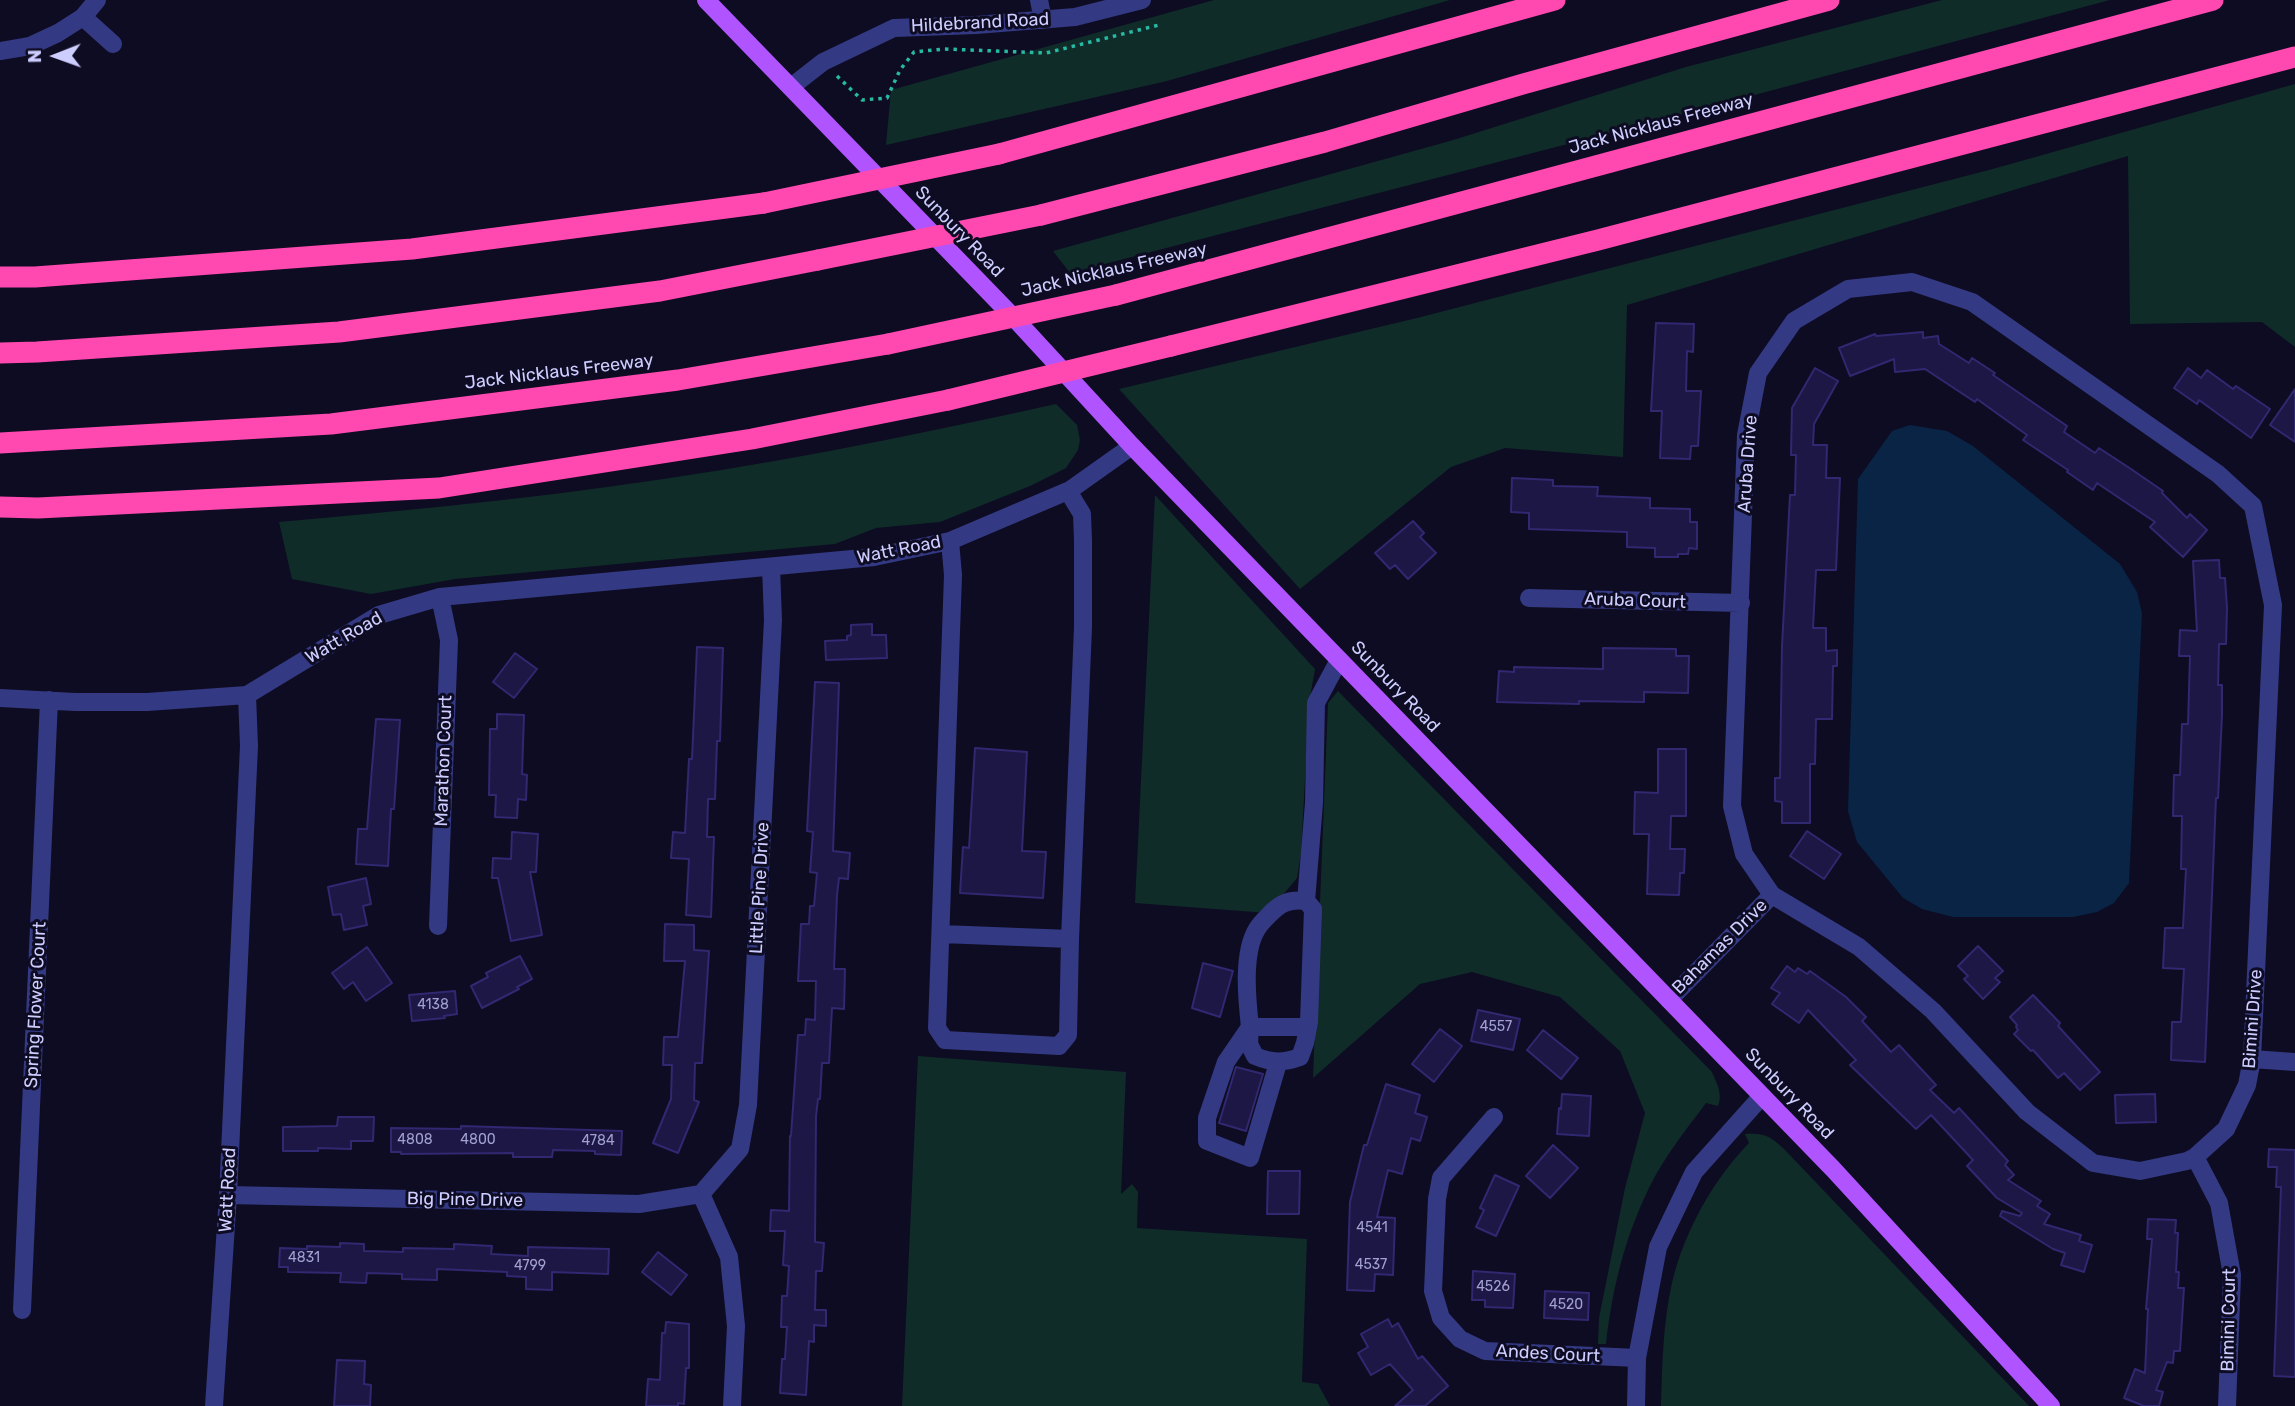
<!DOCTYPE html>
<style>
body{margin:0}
#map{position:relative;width:2295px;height:1406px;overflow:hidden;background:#0e0c22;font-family:Rubik,sans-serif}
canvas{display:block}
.north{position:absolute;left:21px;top:21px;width:70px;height:70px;-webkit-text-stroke:5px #0e0c22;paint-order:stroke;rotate:269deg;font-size:19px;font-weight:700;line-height:28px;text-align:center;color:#cecdff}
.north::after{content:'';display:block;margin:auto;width:24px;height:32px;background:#cecdff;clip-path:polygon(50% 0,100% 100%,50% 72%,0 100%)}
</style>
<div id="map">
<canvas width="2295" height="1406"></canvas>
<div class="north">N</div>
</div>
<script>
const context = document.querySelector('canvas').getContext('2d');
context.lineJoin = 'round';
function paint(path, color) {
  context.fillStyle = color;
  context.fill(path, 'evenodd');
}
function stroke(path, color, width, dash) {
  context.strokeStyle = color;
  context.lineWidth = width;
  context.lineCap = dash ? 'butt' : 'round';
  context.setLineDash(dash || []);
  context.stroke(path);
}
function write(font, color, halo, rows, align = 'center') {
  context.font = font + ' Rubik,sans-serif';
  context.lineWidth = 6;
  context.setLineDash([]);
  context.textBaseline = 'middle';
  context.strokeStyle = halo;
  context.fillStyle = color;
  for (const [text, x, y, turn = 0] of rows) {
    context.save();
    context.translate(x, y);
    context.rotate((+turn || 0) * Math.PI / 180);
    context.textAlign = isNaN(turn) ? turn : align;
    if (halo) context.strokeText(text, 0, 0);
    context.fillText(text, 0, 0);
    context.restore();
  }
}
paint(new Path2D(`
 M1214 0H1450L1167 81 886 145 891 90Z
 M1942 0H2110L1691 112 1070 273 1053 251 1450 141 1686 67Z
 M2295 84V347L2262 322 2130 324 2128 156 1627 305 1623 457 1505 448 1451 467 1300 589 1119 389 1417 318 1989 170Z
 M1056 404 1077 425 1080 440 1078 450 1066 468 1030 486 940 522 876 528 835 544 455 579 371 594 292 579 279 522C388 512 498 502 607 487 758 467 907 437 1056 404Z
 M1155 495 1315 669 1309 703 1301 854 1297 878 1268 913 1135 903Z
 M1338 691 1712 1072C1717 1084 1723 1094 1718 1106L1706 1103C1686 1130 1664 1157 1649 1188 1625 1237 1612 1289 1606 1344H1598L1599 1318 1625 1188 1645 1113 1620 1051 1560 997 1472 972 1420 984 1313 1078 1328 703Z
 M918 1056 1126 1072 1121 1194 1132 1184 1138 1192 1137 1228 1307 1239 1302 1382 1318 1384 1330 1406H902Z
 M1745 1134C1767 1133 1771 1137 1786 1151L2029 1406H1661C1662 1365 1663 1323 1672 1283 1684 1232 1713 1180 1749 1143Z`), '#0f2c29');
paint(new Path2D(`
 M1910 425 1947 431 1973 446 2120 564 2137 592 2142 613 2129 883 2114 903 2097 912 2073 917H1953L1922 909 1903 898 1857 842 1848 811 1858 479 1892 431Z`), '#092445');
const building = new Path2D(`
 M1656 323 1694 324 1693 352 1687 351 1686 391H1701L1698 446H1691L1690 459 1660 458 1662 411H1651Z
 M1923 332V338L1938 336 1939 344 1969 363 1972 358 1995 373 1993 375 2067 426 2064 432 2095 453 2099 448 2131 469 2163 491 2162 493 2187 518 2190 514 2207 530 2183 557 2150 527 2155 522 2097 483 2093 490 2067 472 2068 470 2023 440 2027 435 1977 399 1975 402 1925 369 1895 372 1894 359 1850 376 1839 348 1875 334 1876 336Z
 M1815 368 1838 381 1814 424 1813 445H1827L1826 478H1840L1836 570H1816L1813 628H1826V651L1837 650V666H1833L1832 719H1816L1815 764H1810V823H1782V802L1775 801V778H1780L1782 646 1790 495H1795L1796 455H1791L1792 408Z
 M2188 368 2201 378 2207 370 2233 389 2236 386 2270 409 2251 438 2199 400 2197 404 2174 388Z
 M2295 389V442L2270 425Z
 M1512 478 1553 480V486L1598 487 1597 496 1650 498V508L1690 509V522H1697V549L1689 548 1688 554H1678V557H1655V548L1627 547V532L1529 529V513L1511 512Z
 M1413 521 1424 533 1420 537 1436 553 1408 579 1395 565 1390 569 1375 553Z
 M2219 560 2220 578H2225L2227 608 2226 644H2219L2218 685H2222V715L2218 798H2216L2205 1062 2171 1060 2172 1022H2181L2184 969 2163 968 2165 928H2183L2186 869H2181L2182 816H2173L2174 775H2180L2182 724H2188L2190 656H2179L2180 630 2197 631 2193 561Z
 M872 624V635H886L887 658 826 660 825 641 847 640V636L851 635V625Z
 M697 647 723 648 720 741H717L715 799H708L707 837H714L711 917 686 915 689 859 671 858 673 832 685 833 689 759H692Z
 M1603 648 1676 649V656H1689L1688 693 1644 692V702L1579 701V704L1497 702 1499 671 1514 672V667L1603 669Z
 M515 653 537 669 514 698 493 682Z
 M815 682 839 683 833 851 850 853 848 879 839 878 837 895 834 969H845L844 1009 832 1008 829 1063H822L820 1099H818L816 1116 815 1242 824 1243 822 1271H816L815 1310H826V1326L814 1325V1342L809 1341 806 1395 780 1393 782 1359H785L787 1327H781L782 1296H787L789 1266 783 1265 785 1231H770L771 1210 789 1211 790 1136H791L798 1035H805L806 1019 815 1020 816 981H798L801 924H809L810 906H814L817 873 810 872 813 832 807 831Z
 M497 714 524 715 522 774 527 775 526 800 518 799 517 818 495 817 496 795H489L490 729H497Z
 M376 719 400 720 394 809H391L388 866 356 864 358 829H367Z
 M975 748 1027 752 1022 851 1046 852 1043 898 960 893 963 847 969 848Z
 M1658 749H1686V816H1671L1670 849H1685L1684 873H1680L1679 895 1647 894 1649 834H1634L1635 792 1658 793Z
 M1807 831 1841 854 1824 879 1790 856Z
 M512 832 538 834 536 872H530L542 935 511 941 498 878H492L493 858 511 859Z
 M366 878 371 904 363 906 367 925 344 930 341 914 333 915 328 887Z
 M665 924 694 925V950L709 951 702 1063H695L694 1100 699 1102 678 1153 653 1143 671 1099 672 1065H663L664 1037H678L685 961H664Z
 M1978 946 2003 971 1995 978 2000 982 1983 999 1964 979 1968 976 1958 966Z
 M367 947 392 983 366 1001 353 982 344 989 332 973Z
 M520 956 532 979 517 987 519 989 482 1008 471 986 488 977 486 973Z
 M1203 963 1233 971 1220 1017 1192 1008Z
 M1787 966 1795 972 1798 968 1807 974 1810 971 1846 997 1866 1017 1862 1021 1891 1052 1899 1045 1936 1085 1930 1090 1954 1113 1959 1108 2008 1161 2005 1165 2014 1175 2008 1180 2041 1201 2037 1206 2050 1214 2044 1224 2081 1235 2079 1241 2092 1245 2084 1272 2061 1265 2065 1253 2053 1249 2000 1216 2002 1211 2020 1216 2022 1213 1997 1198 1967 1166 1973 1160 1931 1115 1916 1129 1850 1065 1856 1060 1808 1010 1799 1023 1772 1004 1780 993 1771 988Z
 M455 991 457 1014 444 1016 445 1018 412 1021 409 995Z
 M2033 995 2060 1023 2058 1026 2100 1072 2080 1090 2064 1073 2058 1078 2033 1050 2031 1051 2014 1034 2018 1030 2016 1027 2017 1025 2010 1017Z
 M1478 1010 1520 1019 1513 1050 1471 1041Z
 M1440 1029 1462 1046 1434 1082 1412 1064Z
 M1543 1030 1578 1058 1561 1079 1527 1050Z
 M1236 1067 1263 1074 1246 1131 1219 1123Z
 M1386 1084 1420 1095 1415 1113 1427 1117 1420 1141 1411 1138 1402 1174 1388 1170 1377 1217 1395 1218 1393 1275 1375 1274 1374 1291 1347 1290 1350 1202 1364 1145H1367Z
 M1562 1094 1591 1096 1589 1136 1557 1134 1559 1108 1561 1109Z
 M2155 1094 2156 1122 2116 1123 2115 1095Z
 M338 1117H374L373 1141H351V1149L318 1148V1151H283V1127L337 1126Z
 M461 1126 622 1131 621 1155 595 1154V1151L553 1150 552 1157H513V1153L401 1154V1152H391V1128L461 1129Z
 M1553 1145 1578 1168 1550 1198 1526 1176Z
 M2269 1149 2295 1150V1377L2274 1376 2281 1187H2276L2277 1167H2268Z
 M1268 1171H1300L1299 1214H1267Z
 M1495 1175 1519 1186 1496 1236 1476 1227 1484 1210 1480 1208Z
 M2148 1219 2176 1220 2175 1233H2178L2176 1272H2179L2178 1288H2184L2180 1351H2174L2173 1363 2167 1362 2156 1390 2163 1392 2159 1406H2144L2124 1398 2135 1369 2145 1373 2148 1309H2146L2152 1239H2147Z
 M340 1243 364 1244V1251L403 1252V1248L454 1249V1244L492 1246 491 1254 528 1256V1247L609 1249 608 1274 552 1272V1290L526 1289V1277L507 1276V1272L437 1269V1280L402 1279V1274L367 1273 366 1283 340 1282 341 1273 288 1272V1267H279L280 1248 307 1249V1246L340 1247Z
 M658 1252 687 1275 671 1295 642 1272Z
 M1473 1271 1515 1274 1513 1308 1485 1307V1300H1472Z
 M1545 1291 1589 1293 1588 1320 1544 1318Z
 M1388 1319 1392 1327 1398 1323 1418 1359 1422 1356 1448 1386 1425 1406H1395L1413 1390 1390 1364 1371 1375 1358 1353 1368 1347 1361 1334Z
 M666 1322 689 1324V1368H686L684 1404 678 1403V1406H646L648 1379 660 1380 662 1333H665Z
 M337 1360 365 1361 364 1384 371 1385 370 1406H334Z`);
paint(building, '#1c1744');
stroke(building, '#302871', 2);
stroke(new Path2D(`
 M837 76 862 100 887 98 900 70 914 52 944 49 1046 53 1159 25`), '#27b9a3', 3.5, [3.5, 5]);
stroke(new Path2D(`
 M1039 0 1043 20
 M83 17 113 44
 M0 51 30 46 58 33 83 17 97 0
 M791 87 823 62 894 28 976 25 1075 17 1142 0
 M1912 282 1972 302 2218 474 2253 506 2273 605 2252 1059 2247 1085 2226 1129 2195 1157 2187 1161 2140 1171 2093 1163 2027 1112 1933 1011 1859 947 1772 895 1744 854 1732 806 1746 435 1758 373 1794 321 1848 289Z
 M950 541 953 575 937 1028 945 1040 1059 1046 1068 1035 1070 939
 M1529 598 1741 603
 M0 698 75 702H147L247 695 379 615 440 597 874 557 950 541 1070 490 1132 446
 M1306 901 1313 909 1309 1022 1303 1027H1250C1247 1000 1242 953 1257 929 1260 924 1264 920 1268 916 1280 903 1289 899 1306 901L1314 803 1316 703 1339 660
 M438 926 449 640 440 597
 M942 934 1070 939 1083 627V541L1082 514 1068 491
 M1669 1000 1772 895
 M1250 1027 1226 1062 1207 1118V1141L1250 1158 1278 1063
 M1250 1027 1249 1044 1255 1056C1272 1063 1283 1063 1300 1057L1305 1043 1309 1022
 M2252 1059 2295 1062
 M1494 1117 1441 1178 1437 1199 1433 1291 1441 1318 1460 1339 1485 1351 1637 1358
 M2195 1157 2219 1203 2232 1275 2227 1406
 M701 1194 740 1149 748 1105 773 620 771 567
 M701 1194 729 1257 736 1326 732 1406
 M228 1195 639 1204 701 1194
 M22 1310 49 700
 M214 1406 228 1195 249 746 247 695
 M1636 1406 1637 1358 1658 1247 1694 1172 1762 1096`), '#343984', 18);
stroke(new Path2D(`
 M706 0 1016 320 1132 446 1833 1169 2051 1406`), '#b054ff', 18);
stroke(new Path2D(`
 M999 154 1555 0
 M1041 215 1325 142 1523 84 1829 0
 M0 277H35L412 249 764 203
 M1116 295 2213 0
 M1171 346 1598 240 2295 57
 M0 353 37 352 339 332 660 291 818 260
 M0 443 331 424 678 380 888 344
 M0 507 38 508 439 488 752 439 948 400`), '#ff48b0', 21);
stroke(new Path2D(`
 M764 203 999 154
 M818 260 1041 215
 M888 344 1116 295
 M948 400 1171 346`), '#ff48b0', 21);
write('14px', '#a2a0d0', null, [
 ["4138",433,1005],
 ["4557",1496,1027],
 ["4808",415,1140],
 ["4800",478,1140],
 ["4784",598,1141],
 ["4541",1372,1228],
 ["4831",304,1258],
 ["4537",1371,1265],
 ["4799",530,1266],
 ["4526",1493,1287],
 ["4520",1566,1305]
]);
write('18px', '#cecdff', '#0e0c22', [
 ["Hildebrand Road",980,23,-3],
 ["Jack Nicklaus Freeway",1661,124,-15],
 ["Sunbury Road",959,232,46],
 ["Jack Nicklaus Freeway",1114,270,-13],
 ["Jack Nicklaus Freeway",559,372,-7],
 ["Aruba Drive",1748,464,-86],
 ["Watt Road",899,550,-11],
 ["Aruba Court",1635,601,2],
 ["Watt Road",344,638,-30],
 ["Sunbury Road",1395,687,46],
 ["Marathon Court",444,761,-88],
 ["Little Pine Drive",760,888,-87],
 ["Bahamas Drive",1720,947,-45],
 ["Spring Flower Court",36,1005,-87],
 ["Bimini Drive",2253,1019,-86],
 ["Sunbury Road",1789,1094,46],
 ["Watt Road",228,1190,-87],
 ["Big Pine Drive",465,1200,1],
 ["Bimini Court",2229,1320,-89],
 ["Andes Court",1548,1354,3]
]);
</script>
